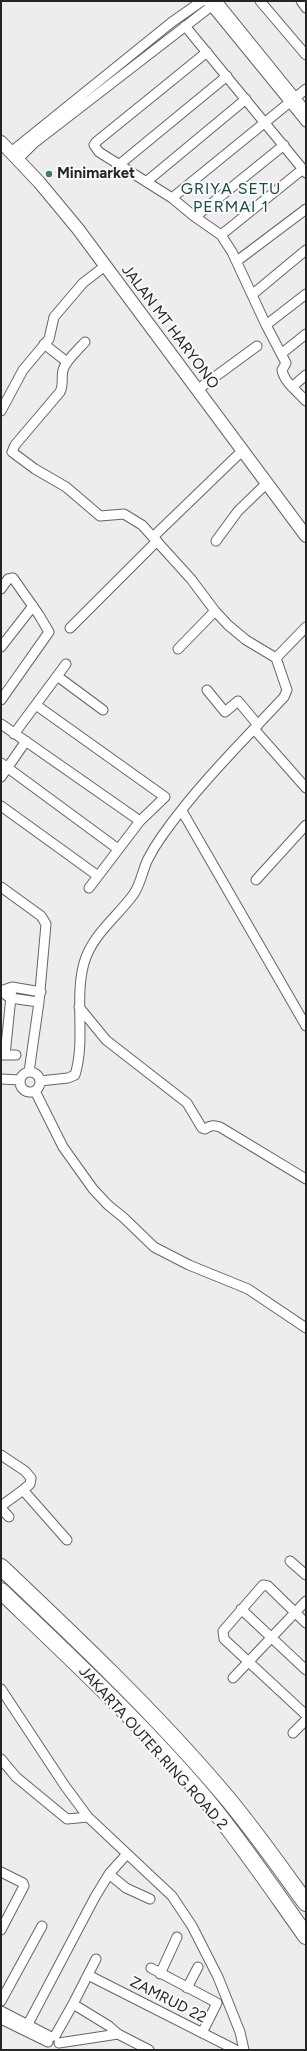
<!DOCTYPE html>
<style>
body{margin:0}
#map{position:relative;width:307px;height:2051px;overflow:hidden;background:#efecef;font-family:Figtree,sans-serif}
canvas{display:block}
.frame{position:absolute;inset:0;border:2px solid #262526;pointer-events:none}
</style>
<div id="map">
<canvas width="307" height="2051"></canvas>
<div class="frame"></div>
</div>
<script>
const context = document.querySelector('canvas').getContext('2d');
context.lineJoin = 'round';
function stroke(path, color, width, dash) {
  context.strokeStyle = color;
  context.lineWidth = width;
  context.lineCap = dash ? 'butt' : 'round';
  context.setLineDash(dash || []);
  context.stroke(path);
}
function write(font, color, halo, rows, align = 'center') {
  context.font = font + ' Figtree,sans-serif';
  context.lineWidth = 4;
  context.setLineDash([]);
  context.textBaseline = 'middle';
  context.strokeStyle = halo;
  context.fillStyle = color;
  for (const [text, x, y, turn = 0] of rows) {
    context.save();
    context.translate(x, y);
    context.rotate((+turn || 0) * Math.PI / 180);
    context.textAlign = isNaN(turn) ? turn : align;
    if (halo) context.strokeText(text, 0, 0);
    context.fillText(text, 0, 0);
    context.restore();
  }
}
const street = new Path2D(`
 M217 1 306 111
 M260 1 306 55
 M301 1 306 8
 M208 2 306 122
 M185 26 306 173
 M207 52 96 142 94 145 99 152 172 198 195 217 221 235 232 252 266 325 286 363 282 370C284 382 298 392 306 401
 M11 152 172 22 202 1
 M18 159 33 144 218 1
 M120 164 227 76
 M146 182 246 99
 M172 198 306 89
 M195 217 284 145
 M221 235 303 169
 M237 261 306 209
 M253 294 306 250
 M266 325 306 294
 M44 344 67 362
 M281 354 306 334
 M292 387 306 375
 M197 390 257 346
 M1 411 23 370 49 339 54 317 83 283 105 266
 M153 537 242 451
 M216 541 238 511 266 484
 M1 589 8 579 13 578 39 615 49 632 1 700
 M70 628 157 541
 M1 647 33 606
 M178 649 215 611
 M276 658 306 627
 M57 676 103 710
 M207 690 225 712 238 701 258 725
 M36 705 165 797 140 821 89 888
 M1 724 140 821
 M254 729 306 788
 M14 734 66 664
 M1 763 118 849
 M1 777 26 741
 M1 806 98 876
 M182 811 306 1026
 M256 880 306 825
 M1 887 41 916 46 924 39 1002 29 1072
 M1 991 12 987 41 992
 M6 995 10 998 39 1002
 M79 1007 106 1040 187 1103 202 1128 205 1129C211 1125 214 1125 220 1127L306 1179
 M1 1055H16
 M5 1055 12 987
 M20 1082a10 10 0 1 1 20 0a10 10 0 1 1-20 0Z
 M1 1079 20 1080
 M40 1081 68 1078 75 1075C86 1039 74 999 84 963 92 935 116 918 133 895 141 884 142 871 148 859 152 851 157 843 162 836 198 785 242 742 284 697L287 690 276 658 246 640 228 625 215 611 191 579 142 525 124 514 100 516 66 487 35 469 12 452 15 445 60 392C64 384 61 378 63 370 66 360 78 350 85 342
 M35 1091 63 1147 93 1189 108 1205 124 1218 154 1247 189 1265 248 1289 306 1328
 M1 1455 25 1471 31 1478 30 1484 23 1490
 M1 1506 23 1490 67 1540
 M1 1508 9 1517
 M290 1561 306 1575
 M241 1609 306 1670
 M306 1623 268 1586 263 1585 223 1631 224 1639 306 1715
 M233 1678 306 1601
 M1 1689 65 1786 88 1817 172 1896 192 1926 218 1977 240 2032 244 2050
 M293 1733 306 1720
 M1 1759 16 1777 67 1819 88 1817
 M1 1872 23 1883 24 1886 1 1930
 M109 1874 126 1888 150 1899
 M151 1968 217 2003 202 2033
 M160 1974 177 1937
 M88 1975 236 2050
 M187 1988 198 1967
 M1 2001 42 1926
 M73 2004 96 1959
 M1 2011 51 2037
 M1 2019 48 2042
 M28 2024 95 1897 109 1874 126 1855
 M55 2036 73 2004 109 2026 118 2034
 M59 2043 118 2034 149 2050`);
const secondary = new Path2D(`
 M1 142 39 182 78 229 306 536`);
const highway = new Path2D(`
 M1 1567C77 1639 154 1712 222 1792 252 1827 279 1866 306 1903
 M1 1591C72 1659 145 1727 208 1802 243 1845 274 1891 306 1936`);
stroke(street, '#676466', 11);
stroke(secondary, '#676466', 14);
stroke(highway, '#676466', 18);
stroke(street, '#fff', 9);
stroke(secondary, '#fff', 12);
stroke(highway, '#fff', 16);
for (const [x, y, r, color] of [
 [49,174,4,"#3c7e6f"]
]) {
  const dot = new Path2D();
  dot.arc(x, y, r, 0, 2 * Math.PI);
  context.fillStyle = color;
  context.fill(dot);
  stroke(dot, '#fcf9fc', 1.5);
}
write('bold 15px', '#262526', '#fcf9fc', [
 ["Minimarket",57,174]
], 'left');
write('15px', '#262526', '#fcf9fc', [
 ["JALAN MT HARYONO",170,327,53],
 ["JAKARTA OUTER RING ROAD 2",153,1748,48],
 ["ZAMRUD 22",168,2000,27]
]);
context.letterSpacing = '1px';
write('16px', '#174e43', '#fcf9fc', [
 ["GRIYA SETU",231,189],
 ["PERMAI 1",231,207]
]);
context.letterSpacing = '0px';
</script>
